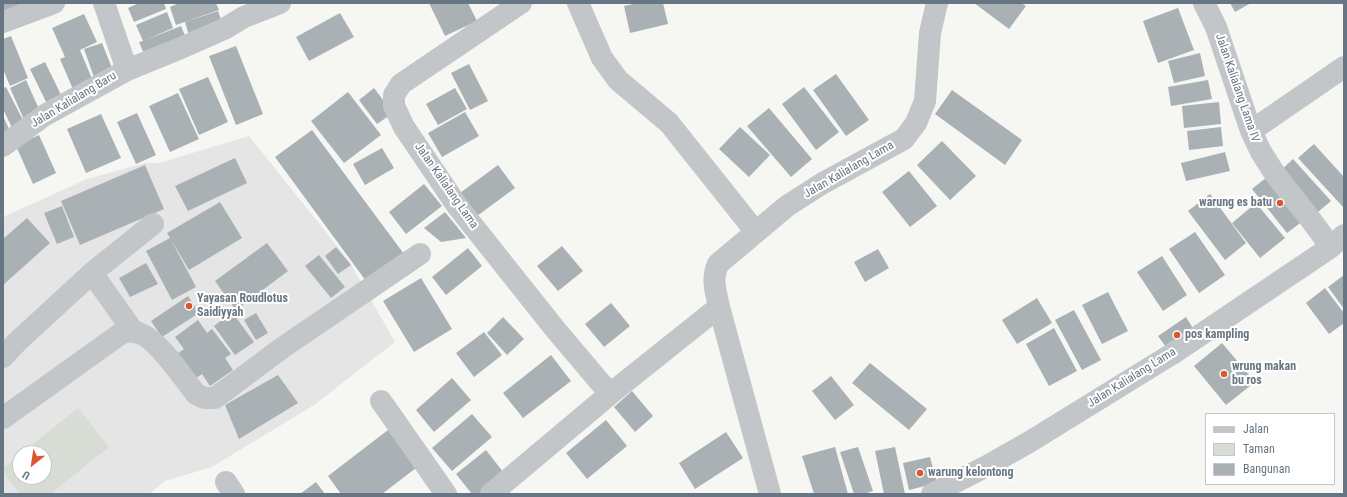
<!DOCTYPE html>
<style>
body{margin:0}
#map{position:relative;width:1347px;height:497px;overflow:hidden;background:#f6f6f3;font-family:"Roboto Condensed",sans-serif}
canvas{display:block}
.frame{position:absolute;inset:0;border:4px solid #677682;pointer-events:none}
.legend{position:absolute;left:1205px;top:413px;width:130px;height:72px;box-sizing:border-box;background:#fff;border:1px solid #c2c8cd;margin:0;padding:5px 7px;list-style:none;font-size:12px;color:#677682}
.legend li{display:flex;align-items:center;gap:8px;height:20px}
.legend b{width:20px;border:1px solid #c2c8cd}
.north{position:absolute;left:12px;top:445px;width:40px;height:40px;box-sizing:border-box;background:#fff;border:1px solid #c2c8cd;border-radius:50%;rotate:210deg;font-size:11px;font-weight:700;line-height:16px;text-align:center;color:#677682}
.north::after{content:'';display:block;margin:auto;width:14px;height:18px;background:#d95830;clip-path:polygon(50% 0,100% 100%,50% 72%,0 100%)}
</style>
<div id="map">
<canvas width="1347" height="497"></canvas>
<div class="frame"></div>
<ul class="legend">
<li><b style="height:5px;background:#c2c6c9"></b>Jalan</li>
<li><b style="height:11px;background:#d7ddd4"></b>Taman</li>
<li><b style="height:11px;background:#a9b1b5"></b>Bangunan</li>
</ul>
<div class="north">U</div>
</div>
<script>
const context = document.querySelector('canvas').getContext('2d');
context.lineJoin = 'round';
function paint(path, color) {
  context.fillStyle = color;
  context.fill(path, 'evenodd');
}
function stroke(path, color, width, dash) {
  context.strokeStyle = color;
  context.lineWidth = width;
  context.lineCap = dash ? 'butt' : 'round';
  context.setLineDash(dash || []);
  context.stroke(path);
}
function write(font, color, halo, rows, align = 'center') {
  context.font = font + ' "Roboto Condensed",sans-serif';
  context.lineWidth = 4;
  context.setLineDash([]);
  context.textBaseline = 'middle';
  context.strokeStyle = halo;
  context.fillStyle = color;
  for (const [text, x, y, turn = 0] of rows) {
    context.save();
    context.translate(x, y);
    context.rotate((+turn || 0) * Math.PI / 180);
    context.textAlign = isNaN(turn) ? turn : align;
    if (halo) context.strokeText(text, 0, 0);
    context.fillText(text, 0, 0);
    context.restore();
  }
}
paint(new Path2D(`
 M249 136 349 261 395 342 314 405 212 467 165 481 149 494H3V217L87 179 145 163H159ZM20 453H44V477H20Z`), '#e4e5e4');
paint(new Path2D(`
 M78 408 109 447 50 494H20L3 472V468L20 454V477H44V453H22Z`), '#d7ddd4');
paint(new Path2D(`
 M3 3H27L3 13Z
 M139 3H164L166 9 134 22 128 8Z
 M179 3H216L219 10 176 25 170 7Z
 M429 3H468L477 21 445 36Z
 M638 3H663L668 24 630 33 624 6Z
 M974 3H1021L1026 6 1009 29Z
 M1230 3H1251L1235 12Z
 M1178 8 1194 50 1158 63 1143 21Z
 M218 11 224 28 190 39 185 22Z
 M167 12 173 28 145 40 181 26 188 43 146 59 139 42 143 41 136 25Z
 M340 13 354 37 309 61 296 37Z
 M84 14 97 42 80 50 95 86 75 94 60 59 65 57 52 28Z
 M11 36 28 78 10 86 3 69V39Z
 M102 43 114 73 95 80 84 49Z
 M236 46 263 114 236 125 209 56Z
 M1200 53 1205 76 1174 83 1168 61Z
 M45 62 62 97 47 104 30 69Z
 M469 64 488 101 470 110 451 73Z
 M836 74 869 120 846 136 813 90Z
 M208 77 228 122 199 135 179 89Z
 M26 80 42 116 26 124 10 88Z
 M1208 80 1212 99 1171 106 1168 87Z
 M6 87 26 126 14 132 3 109V88Z
 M804 87 839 132 816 150 782 104Z
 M374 88 393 113 377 124 359 100Z
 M455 88 467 109 438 125 426 104Z
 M952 90 1022 140 1005 165 935 114Z
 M348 92 381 135 344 163 311 121Z
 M178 93 199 139 170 152 149 106Z
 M1219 102 1221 124 1184 128 1182 106Z
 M769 108 812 159 791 177 747 126Z
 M465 112 479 136 442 157 428 133Z
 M137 113 156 155 136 164 117 122Z
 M101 114 121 158 86 173 67 129Z
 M3 116 10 131 3 134Z
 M740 127 770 155 749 177 719 149Z
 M1221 127 1223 146 1189 150 1187 131Z
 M312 130 404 254 366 281 275 157Z
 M39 135 56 173 33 184 16 146Z
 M942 141 976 176 950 200 917 165Z
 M1314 144 1344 177V205L1343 207 1298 158Z
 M382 148 394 168 365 185 353 164Z
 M1225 152 1230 171 1186 181 1181 163Z
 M235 158 247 183 188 211 175 186Z
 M1293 159 1331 201 1313 216 1276 175Z
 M145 165 164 209 80 245 61 201Z
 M498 165 515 188 477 216 460 193Z
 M909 171 937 206 910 227 882 192Z
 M1272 173 1308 217 1287 233 1252 189Z
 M424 184 442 206 406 234 389 212Z
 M1210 194 1246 243 1225 260 1188 211Z
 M220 202 242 238 189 270 167 233Z
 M1256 203 1285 238 1260 258 1232 223Z
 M62 206 74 237 57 244 44 213Z
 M445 212 466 238 441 242 424 228Z
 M27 218 50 243 3 285V239Z
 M1195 232 1225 275 1199 293 1169 249Z
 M170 238 196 287 172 300 146 251Z
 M267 243 288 271 236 310 215 281Z
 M562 246 583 271 558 291 537 266Z
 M336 247 351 265 338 274 325 256Z
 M468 248 482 266 446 295 432 277Z
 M878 249 889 268 865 282 854 262Z
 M319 255 345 287 331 298 305 266Z
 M1162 256 1187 295 1163 311 1137 272Z
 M146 263 158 284 130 297 119 278Z
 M1344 275V309L1328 287Z
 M421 278 452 329 414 352 383 301Z
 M1325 288 1344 313V323L1329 334 1306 303Z
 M1108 292 1128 331 1102 344 1082 305Z
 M188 296 199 313 162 337 151 321Z
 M1037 298 1052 323 1017 344 1002 320Z
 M611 303 630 326 604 347 585 324Z
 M1074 310 1101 360 1082 370 1055 320Z
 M232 312 254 342 235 355 214 326Z
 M256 313 268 333 256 340 244 320Z
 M503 317 524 339 507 355 487 333Z
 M1186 317 1196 333 1169 351 1158 336Z
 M198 320 207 333 212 329 231 354 225 358 233 370 210 386 202 374 195 379 177 354 184 349 175 337Z
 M1054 328 1077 371 1049 386 1026 344Z
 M484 332 502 355 474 377 456 353Z
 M1222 343 1255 382 1226 405 1194 366Z
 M551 355 571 381 523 418 503 393Z
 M870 363 927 409 909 430 852 383Z
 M278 375 298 403 239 439 225 405Z
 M831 376 854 405 835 420 812 391Z
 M452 378 471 400 434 432 416 410Z
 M632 391 653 416 635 432 614 407Z
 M472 414 492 437 452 471 432 448Z
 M606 420 627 446 587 479 566 453Z
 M388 430 416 468 382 494H341L328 476Z
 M726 432 743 458 695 489 679 463Z
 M835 447 848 494H814L802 456Z
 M858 447 873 491 864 494H854L840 452Z
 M895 447 905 494H884L875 451Z
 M486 450 507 477 486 494H472L456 474Z
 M930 457 937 483 909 490 903 463Z
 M316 482 325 494H300Z`), '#a9b1b5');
stroke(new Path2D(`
 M104 3 127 70
 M521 3 401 84 394 95V106L404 127 458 207 555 329 610 394
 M578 3 602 58 618 80 669 123 755 231
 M1204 3 1216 27 1251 131 1261 152 1275 174 1308 216 1331 247
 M3 22 54 3
 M1251 131 1344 67
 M3 146 45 115 127 70 181 48 224 29 244 17 280 3
 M92 273 133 331
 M3 357 17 342 92 273 153 224
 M381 401 446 494
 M3 418 123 332C130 331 135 331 141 334 158 340 184 379 196 394L204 398H215L282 348 420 254
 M226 482 234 494
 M491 494 610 394 719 307
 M770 494 719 307C716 292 711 279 718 264L787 206 823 183 904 139 916 123 925 101 930 33 937 3
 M932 494 987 466 1031 441 1172 354 1331 247 1344 235`), '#c2c6c9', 22);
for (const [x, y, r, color] of [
 [1280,203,4,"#d95830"],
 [189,306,4,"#d95830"],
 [1177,335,4,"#d95830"],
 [1224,374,4,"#d95830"],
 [920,473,4,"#d95830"]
]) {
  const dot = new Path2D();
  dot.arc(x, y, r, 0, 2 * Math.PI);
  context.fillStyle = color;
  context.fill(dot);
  stroke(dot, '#fff', 1.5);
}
write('12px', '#677682', '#fff', [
 ["Jalan Kalialang Lama IV",1237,88,71],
 ["Jalan Kalialang Baru",74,100,-31],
 ["Jalan Kalialang Lama",849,170,-30],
 ["Jalan Kalialang Lama",446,186,55],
 ["Jalan Kalialang Lama",1132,378,-32]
]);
write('bold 12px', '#677682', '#fff', [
 ["warung es batu",1272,203,"right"],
 ["Yayasan Roudlotus",197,299],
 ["Saidiyyah",197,313],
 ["pos kampling",1185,335],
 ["wrung makan",1232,367],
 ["bu ros",1232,381],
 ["warung kelontong",928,473]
], 'left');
</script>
